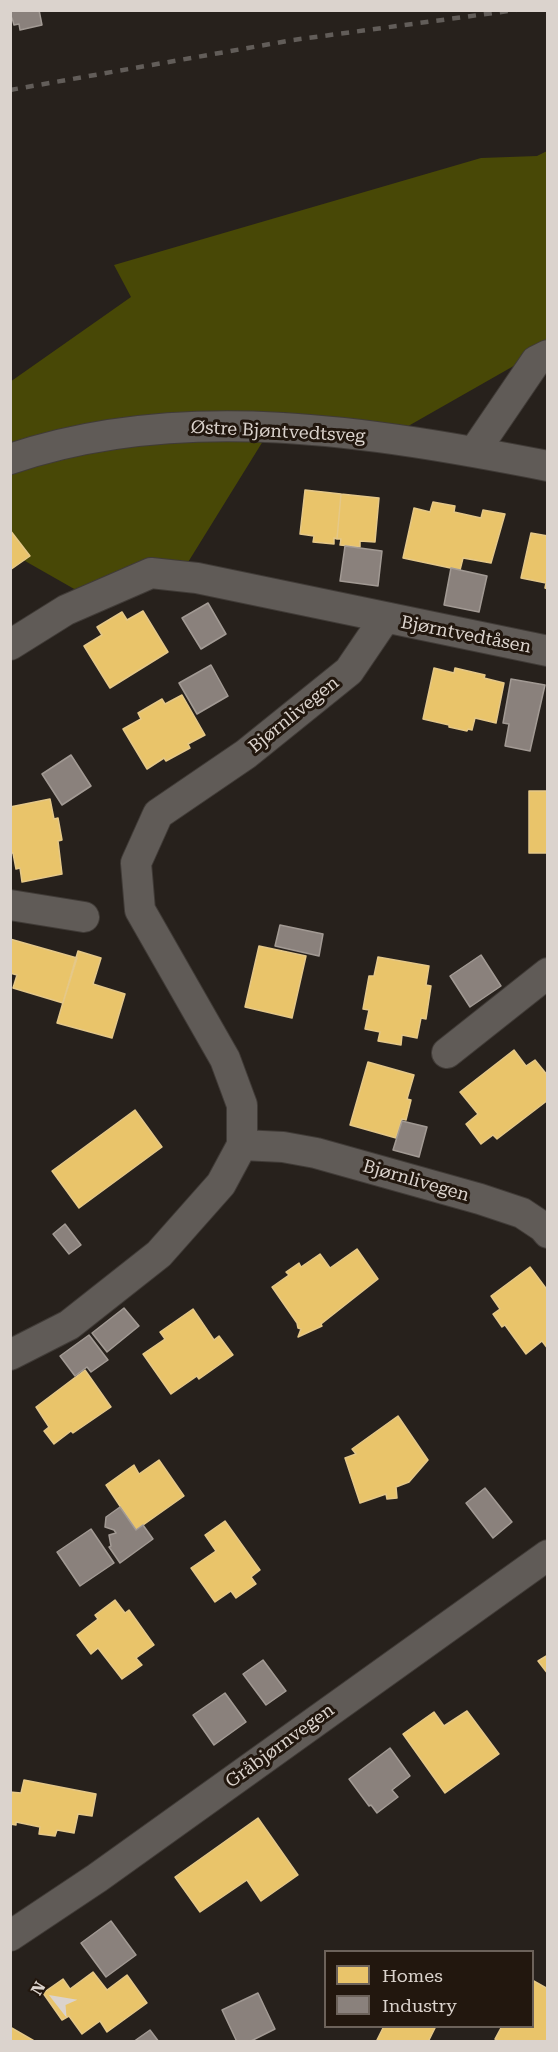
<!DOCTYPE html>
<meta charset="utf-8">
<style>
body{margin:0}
#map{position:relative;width:558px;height:2052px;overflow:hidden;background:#27211c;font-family:"Roboto Serif",serif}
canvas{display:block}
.frame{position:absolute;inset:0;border:12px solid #dbd3cd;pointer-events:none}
.legend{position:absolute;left:324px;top:1950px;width:210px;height:78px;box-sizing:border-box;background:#22170e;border:2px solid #6c625a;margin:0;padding:8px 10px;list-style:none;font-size:18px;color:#dbd3cd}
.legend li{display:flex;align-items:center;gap:12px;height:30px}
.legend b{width:30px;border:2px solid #6c625a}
.north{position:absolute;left:24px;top:1968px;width:60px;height:60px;-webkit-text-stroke:4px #22170e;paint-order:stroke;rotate:301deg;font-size:16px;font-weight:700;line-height:24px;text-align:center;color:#dbd3cd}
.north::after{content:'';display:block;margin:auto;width:21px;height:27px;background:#dbd3cd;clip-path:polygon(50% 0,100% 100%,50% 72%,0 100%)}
</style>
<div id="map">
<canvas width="558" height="2052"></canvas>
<div class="frame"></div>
<ul class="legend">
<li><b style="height:16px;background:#e9c46a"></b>Homes</li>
<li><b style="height:16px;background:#8a817c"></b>Industry</li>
</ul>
<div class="north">N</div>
</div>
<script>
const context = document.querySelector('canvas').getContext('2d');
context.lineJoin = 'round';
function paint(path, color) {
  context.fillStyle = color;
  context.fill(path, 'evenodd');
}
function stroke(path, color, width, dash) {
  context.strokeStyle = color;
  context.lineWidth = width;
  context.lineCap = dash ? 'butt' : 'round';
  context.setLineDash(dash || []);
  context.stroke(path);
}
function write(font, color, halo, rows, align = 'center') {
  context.font = font + ' "Roboto Serif",serif';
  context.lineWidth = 6;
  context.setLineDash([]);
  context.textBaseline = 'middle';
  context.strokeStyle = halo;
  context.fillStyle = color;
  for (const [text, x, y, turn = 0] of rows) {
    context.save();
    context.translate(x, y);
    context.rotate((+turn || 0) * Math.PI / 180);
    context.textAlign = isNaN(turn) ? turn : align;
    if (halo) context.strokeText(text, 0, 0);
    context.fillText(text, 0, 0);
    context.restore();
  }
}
paint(new Path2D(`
 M547 151V347L403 429 281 412 177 580 83 594 11 553 10 382 131 297 114 265 481 158 537 156Z`), '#484806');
const homes = new Path2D(`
 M305 490 341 494 337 539 334 538V544L313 542 314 536 300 534Z
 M341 494 379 498 375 542 360 541V547L340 545 341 539H337Z
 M433 502 455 506 454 512 481 518 483 510 505 514 491 563 463 558 460 570 403 558 414 508 430 512Z
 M10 530 30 556 10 570Z
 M531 533 548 536V589L545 588 546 583 521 578Z
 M143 611 168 652 110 688 84 646 102 635 97 627 122 612 127 620Z
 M434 668 454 673 455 668 485 675 484 678 504 683 496 723 475 718 472 730 468 729 467 731 449 727V725L423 719Z
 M182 695 205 735 188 744 190 748 166 761 164 758 147 769 123 729 141 719 138 713 162 699 165 704Z
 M529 791H548V853H529Z
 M50 799 54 819 58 818 62 840 58 841 62 874 22 882 20 868 16 869 13 853H10V807Z
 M10 939 77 958 63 1003 13 988 17 975 10 973Z
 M259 946 306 956 292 1018 245 1007Z
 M78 951 101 958 93 984 125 994 112 1038 57 1023Z
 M378 957 429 966 426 985 431 986 426 1019 421 1018 417 1038 402 1035 401 1045 378 1041 380 1032 365 1029 369 1010 363 1009 369 976H374Z
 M514 1050 526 1066 535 1060 548 1076V1100L497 1139 493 1135 481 1144 466 1124 478 1114 460 1092Z
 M368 1062 414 1075 407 1099 411 1100 406 1120 402 1119 396 1138 350 1125Z
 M135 1110 162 1147 79 1208 52 1171Z
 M357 1249 378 1279 321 1324 322 1326 298 1337 301 1329 298 1328 297 1323 272 1287 289 1275 286 1272 299 1263 301 1267 320 1254 330 1268Z
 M530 1267 548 1291V1349L542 1341 526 1354 505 1325 502 1327 493 1314 500 1309 491 1296Z
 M193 1309 214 1340 219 1336 233 1355 199 1379 197 1376 171 1394 143 1354 165 1339 160 1332Z
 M85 1370 111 1407 73 1433 71 1431 54 1444 44 1431 49 1427 36 1407Z
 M398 1416 428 1460 409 1482 396 1487 397 1498 387 1499 386 1494 360 1503 345 1458 356 1454 352 1449Z
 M159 1460 184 1496 136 1530 106 1485 134 1465 139 1474Z
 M225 1521 260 1570 251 1577 256 1584 236 1598 231 1591 215 1602 191 1568 216 1551 205 1535Z
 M115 1600 125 1613 129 1610 154 1645 136 1658 142 1665 122 1679 98 1648 91 1654 77 1635 98 1619 95 1615Z
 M548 1655V1674L538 1661Z
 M467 1711 499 1754 445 1793 403 1734 434 1712 444 1726Z
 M24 1780 96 1794 92 1816 78 1814 74 1833 57 1830 55 1836 39 1834 40 1827 16 1822V1825L10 1824V1792L21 1793Z
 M258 1818 298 1875 261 1901 247 1880 200 1912 175 1877Z
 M93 1972 107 1990 127 1975 147 2003 107 2032 100 2021 82 2034 69 2016 62 2020 43 1993 63 1979 70 1989Z
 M532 1980 548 1989V2038L545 2042H500L495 2039 502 2026H532Z
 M384 2026H436L428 2042H376Z
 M10 2027 36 2042H10Z`);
paint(homes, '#e9c46a');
stroke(homes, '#e5c888', 1.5);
const industry = new Path2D(`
 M10 10H39L42 25 20 30 19 24 14 25 12 18 10 19Z
 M345 546 382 551 378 586 340 581Z
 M451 568 487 576 479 612 444 605Z
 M208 603 226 634 201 649 182 618Z
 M211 665 228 696 197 714 179 683Z
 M511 679 545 685 530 751 505 746 509 724 503 723Z
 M71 755 91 786 62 805 42 774Z
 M280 925 323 934 319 956 275 946Z
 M481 955 501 986 470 1007 450 976Z
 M402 1121 427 1127 419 1157 393 1150Z
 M65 1224 81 1245 69 1254 53 1234Z
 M124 1308 139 1326 107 1352 92 1333Z
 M89 1335 108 1360 91 1372 87 1367 75 1376 60 1356Z
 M485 1488 512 1522 493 1538 466 1503Z
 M120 1507 136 1530 143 1525 153 1539 120 1563 109 1547 111 1546 109 1535 116 1533 114 1530 105 1527 106 1517Z
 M91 1529 114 1563 80 1586 57 1552Z
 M263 1660 286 1691 266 1705 243 1674Z
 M225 1693 246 1722 214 1745 193 1715Z
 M390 1748 410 1776 392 1790 398 1797 377 1813 371 1805 369 1806 349 1779Z
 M111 1921 136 1955 106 1977 81 1943Z
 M258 1993 275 2029 249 2042H237L222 2010Z
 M150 2030 159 2042H133Z`);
paint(industry, '#8a817c');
stroke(industry, '#a29a94', 1.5);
const minor = new Path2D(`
 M474 452 536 361 548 355
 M10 459C183 400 373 432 548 466
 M10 645 66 610 151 573 197 578 548 651
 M10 905 84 917
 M447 1053 548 973
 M242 1145 283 1147 316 1153 480 1199 522 1213 543 1227 548 1233
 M10 1355 69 1325 159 1254 221 1184 242 1145V1105L225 1059 140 910 136 863 158 814 246 754 349 671 385 618
 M10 1936 97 1878 548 1555`);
stroke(minor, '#403b37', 32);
stroke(minor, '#605b57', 30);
stroke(new Path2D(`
 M10 90 293 40 516 10`), '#625d59', 4.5, [8, 8]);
write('18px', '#dbd3cd', '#22170e', [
 ["Østre Bjøntvedtsveg",278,432,3],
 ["Bjørntvedtåsen",466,635,11],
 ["Bjørnlivegen",294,715,-39],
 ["Bjørnlivegen",416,1181,16],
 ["Gråbjørnvegen",280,1746,-36]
]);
</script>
